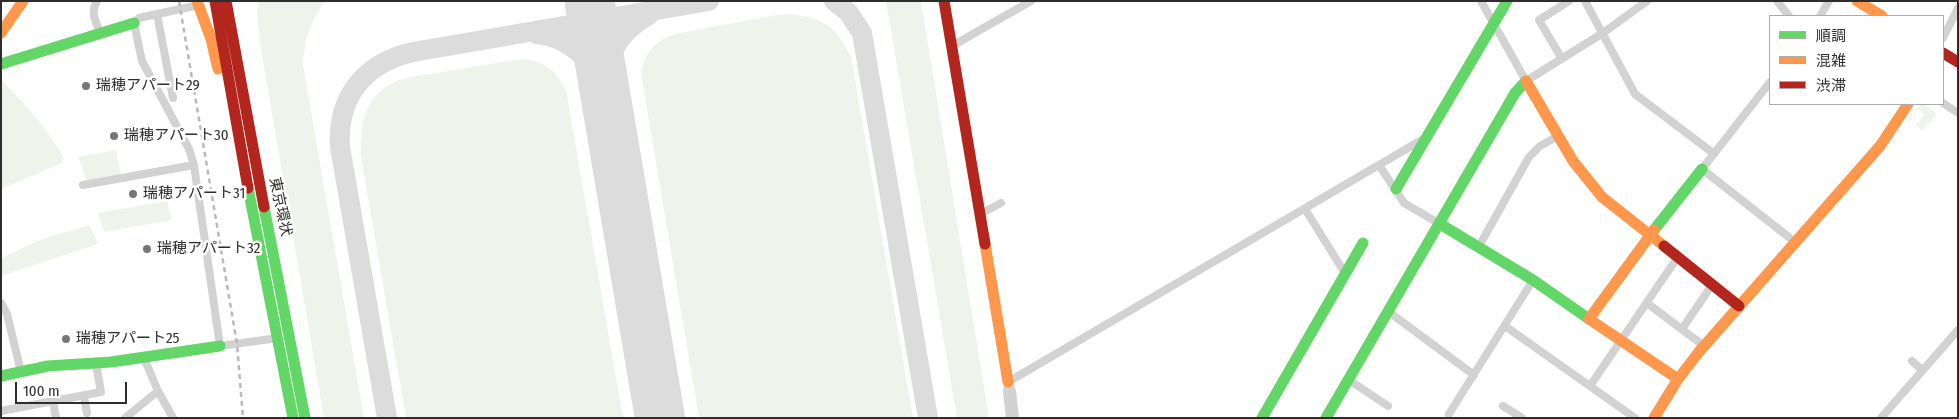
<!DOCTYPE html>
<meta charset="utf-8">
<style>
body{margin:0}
#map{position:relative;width:1959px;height:419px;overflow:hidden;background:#fff;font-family:"Fira Sans Condensed","Noto Sans JP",sans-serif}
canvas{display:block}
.frame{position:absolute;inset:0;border:2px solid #2d2d2d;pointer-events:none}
.legend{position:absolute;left:1769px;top:15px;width:175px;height:90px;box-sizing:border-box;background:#fff;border:1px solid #ababab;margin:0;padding:6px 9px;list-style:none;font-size:15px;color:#2d2d2d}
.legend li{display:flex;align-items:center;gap:10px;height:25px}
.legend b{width:25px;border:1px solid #ababab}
.scale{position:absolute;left:15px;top:382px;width:112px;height:22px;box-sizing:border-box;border:2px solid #2d2d2d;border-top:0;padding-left:6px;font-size:15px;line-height:18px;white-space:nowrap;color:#2d2d2d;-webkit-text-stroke:4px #fff;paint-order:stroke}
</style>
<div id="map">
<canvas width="1959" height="419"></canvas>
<div class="frame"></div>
<ul class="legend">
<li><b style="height:6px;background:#63d668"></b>順調</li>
<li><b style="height:6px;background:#ff974d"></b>混雑</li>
<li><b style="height:6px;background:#b3261e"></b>渋滞</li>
</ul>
<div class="scale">100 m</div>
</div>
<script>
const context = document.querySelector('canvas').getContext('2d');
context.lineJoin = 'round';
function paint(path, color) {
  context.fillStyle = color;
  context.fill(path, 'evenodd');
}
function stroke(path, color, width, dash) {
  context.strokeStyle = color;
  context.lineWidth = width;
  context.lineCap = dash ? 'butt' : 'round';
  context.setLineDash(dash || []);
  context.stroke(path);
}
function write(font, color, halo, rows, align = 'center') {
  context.font = font + ' "Fira Sans Condensed","Noto Sans JP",sans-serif';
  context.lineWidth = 5;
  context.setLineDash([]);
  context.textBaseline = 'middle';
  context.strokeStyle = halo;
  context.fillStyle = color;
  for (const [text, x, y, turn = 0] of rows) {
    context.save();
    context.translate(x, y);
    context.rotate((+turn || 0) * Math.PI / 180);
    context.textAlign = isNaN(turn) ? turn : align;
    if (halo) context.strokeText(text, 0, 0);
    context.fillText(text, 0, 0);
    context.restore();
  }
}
paint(new Path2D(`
 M258 1H325C309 24 305 38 303 65L364 418H324L260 43 257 13Z
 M886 1H921L989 418H957Z
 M792 14C825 19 835 26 851 56L913 418H699L641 73C647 49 655 40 679 33L777 15Z
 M524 59C548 63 554 69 566 90L623 418H406L361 157C359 124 366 90 402 79 417 75 433 74 448 71 473 67 499 62 524 59Z
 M1 80C26 105 47 128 64 158L62 163 1 189Z
 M1920 104H1924L1937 114 1922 131 1916 125 1925 115 1918 109 1909 119Z
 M116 150 121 175 87 181 78 157Z
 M167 201 172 220 104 232 98 213Z
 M90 225 98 244 1 276V258L42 239Z`), '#eef4eb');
stroke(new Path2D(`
 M834 1 848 12 862 33 928 418
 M537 34C569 37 594 61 604 91
 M606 97C604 60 615 34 649 15
 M387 418 340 147C337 97 364 63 413 52L709 1`), '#dcdcdc', 20);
stroke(new Path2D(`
 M590 4 660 418`), '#dcdcdc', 50);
stroke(new Path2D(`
 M97 1C90 12 96 22 100 33
 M1481 1 1526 81 1603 33 1647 1
 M1585 1 1635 94 1713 153
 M1777 1 1789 16
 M199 5 139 18 134 23 142 61 189 149 194 165 220 346 278 338
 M157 14 173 98
 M1820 16 1829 1
 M1943 38 1958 8
 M952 46 1031 1
 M1562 59 1539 20 1569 1
 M1770 82 1702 169 1795 242
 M1943 103 1958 113
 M1379 165 1404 203 1440 224
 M83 185 194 165
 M1305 209 1346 275
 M980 214 1001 203
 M1478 248 1529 157 1540 146 1558 136
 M1 303 7 314 21 372
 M1647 303 1704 346
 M1389 312 1474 375
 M1505 326 1635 418
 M1682 329 1712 285
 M144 358 158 391 173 418
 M1912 361 1922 370 1920 373
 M1349 380 1388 406
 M1008 382 1425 138
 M1008 382 1012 391 1015 418
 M1008 384 1007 392 1010 418
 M1590 386 1677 258
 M84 396 87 413
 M53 401 56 418
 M1503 406 1522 418
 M1 411 101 392 96 364
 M1449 414 1533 280
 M125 418 158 391
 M1881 418 1958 330`), '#d2d2d2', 8);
stroke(new Path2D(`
 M1 64 134 23
 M248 188 293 418
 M1396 189 1507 1
 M264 207 305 418
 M1440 224 1533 280 1589 319
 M1654 230 1702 169
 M1 376 48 366 111 362 220 346
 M1262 418 1363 243
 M1326 418 1515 93 1526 81`), '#63d668', 11);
stroke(new Path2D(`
 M197 1 211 39 218 69
 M1857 1 1882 16
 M1 33 23 1
 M1526 81 1573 161 1602 197 1664 246
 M1654 230 1589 319 1678 379
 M985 244 1008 382
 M1654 418 1678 379 1698 353 1880 146 1908 104`), '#ff974d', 11);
stroke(new Path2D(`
 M215 1 248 188
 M226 1 264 207
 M944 1 985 244
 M1943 53 1958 62
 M1664 246 1739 306`), '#b3261e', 11);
stroke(new Path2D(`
 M179 1 237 344 243 418`), '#b9b9b9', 2.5, [5, 4]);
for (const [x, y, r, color] of [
 [86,86,5,"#767676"],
 [114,136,5,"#767676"],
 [133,194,5,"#767676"],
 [147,249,5,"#767676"],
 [66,339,5,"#767676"]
]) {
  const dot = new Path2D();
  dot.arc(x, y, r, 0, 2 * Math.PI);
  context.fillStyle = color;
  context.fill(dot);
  stroke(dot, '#fff', 2);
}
write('15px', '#2d2d2d', '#fff', [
 ["瑞穂アパート29",96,86],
 ["瑞穂アパート30",124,136],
 ["瑞穂アパート31",143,194],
 ["瑞穂アパート32",157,249],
 ["瑞穂アパート25",76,339]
], 'left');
write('15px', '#2d2d2d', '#fff', [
 ["東京環状",280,207,78]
]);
</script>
